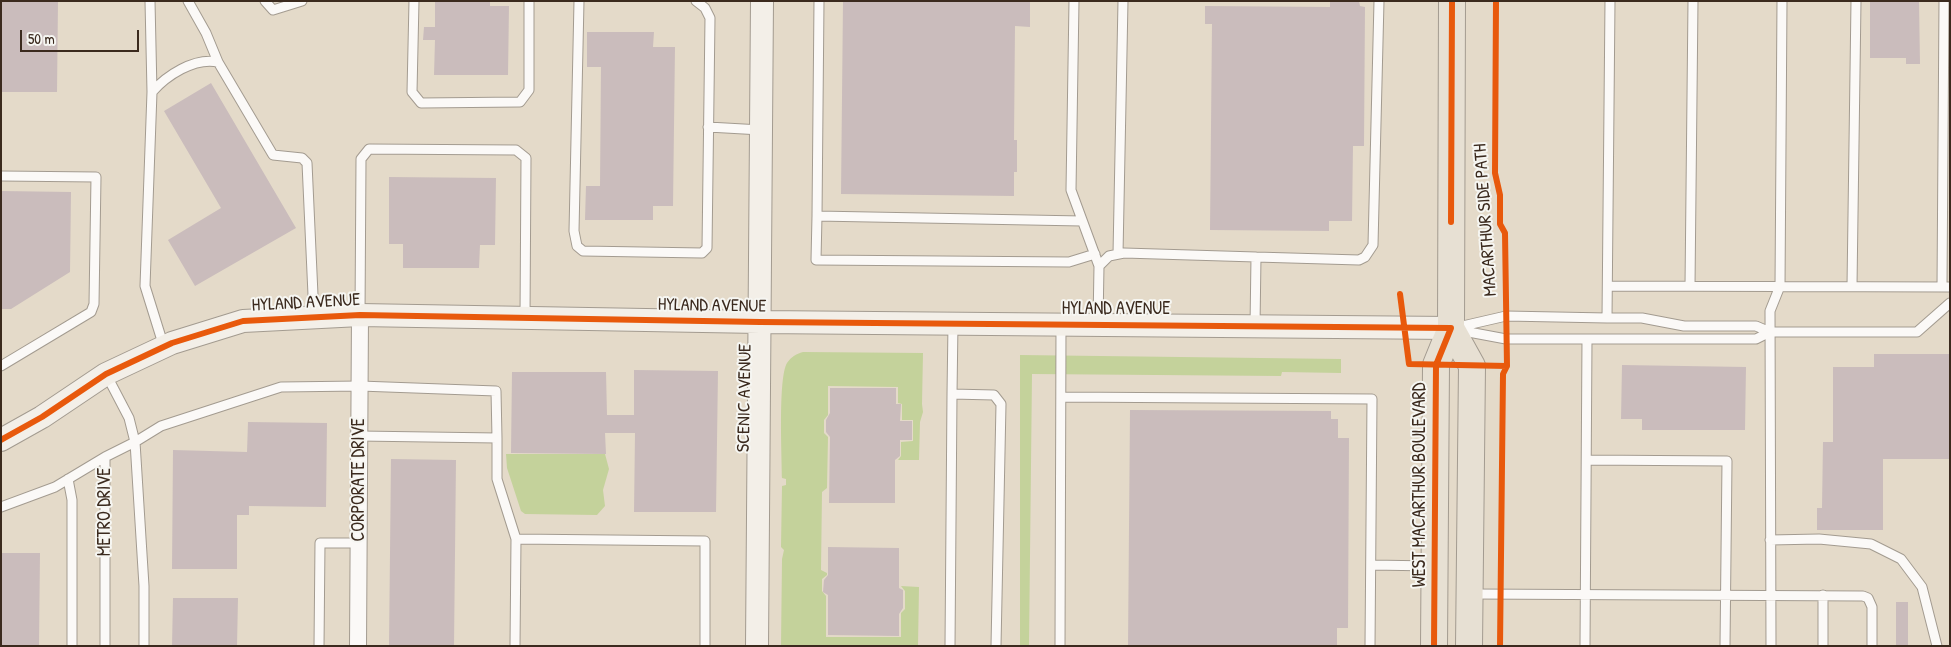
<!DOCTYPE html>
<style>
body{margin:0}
#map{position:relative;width:1951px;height:647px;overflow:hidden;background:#e4dac9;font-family:"Patrick Hand",sans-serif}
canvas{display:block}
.frame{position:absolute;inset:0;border:2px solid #3b2a1e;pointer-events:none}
.scale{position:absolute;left:20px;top:30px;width:119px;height:22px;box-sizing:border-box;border:2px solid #3b2a1e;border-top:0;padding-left:6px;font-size:15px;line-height:18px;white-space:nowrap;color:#3b2a1e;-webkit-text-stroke:4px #f6f6f2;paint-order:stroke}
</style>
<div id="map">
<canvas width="1951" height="647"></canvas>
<div class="frame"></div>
<div class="scale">50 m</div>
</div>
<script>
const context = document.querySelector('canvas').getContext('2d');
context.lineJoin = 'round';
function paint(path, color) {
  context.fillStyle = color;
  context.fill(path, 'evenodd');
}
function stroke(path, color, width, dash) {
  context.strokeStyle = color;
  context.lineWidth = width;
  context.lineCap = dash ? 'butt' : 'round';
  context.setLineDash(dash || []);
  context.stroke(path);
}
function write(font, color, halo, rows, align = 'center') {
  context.font = font + ' "Patrick Hand",sans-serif';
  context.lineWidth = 4;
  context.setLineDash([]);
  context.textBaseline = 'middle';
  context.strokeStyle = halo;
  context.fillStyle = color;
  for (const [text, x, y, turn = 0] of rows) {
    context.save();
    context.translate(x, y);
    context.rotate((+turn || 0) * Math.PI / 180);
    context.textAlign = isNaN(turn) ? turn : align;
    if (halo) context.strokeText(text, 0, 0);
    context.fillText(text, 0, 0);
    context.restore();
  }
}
paint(new Path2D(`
 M803 352 923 353 922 404 923 412 920 422 919 460H898L901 456V442L913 441V420H902V404L898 403V387L828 386V415L824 420V433L828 437 827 488 822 492 821 570 827 573V575L822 579V591L826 596V637H901V613L905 609V591L901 586 919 587 918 646H781L782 559 784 550 781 547 782 486 786 485V479L782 478C782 456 778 378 787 363 791 357 796 354 803 352Z
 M1020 355 1341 359V373L1282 372 1281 376 1032 374 1029 646H1020Z
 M506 454H605L609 469 603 490 605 506 597 515 525 514 521 511 507 468Z`), '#c4d29b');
paint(new Path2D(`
 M1 1H58L57 92H1Z
 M435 1H490V6H509L508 75H434L435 40H423L424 27H435Z
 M843 1H1030V27L1015 26 1014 140H1017V172H1014V196L841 194Z
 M1330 1H1359L1360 6 1365 7 1364 146H1353L1352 221H1329V231L1210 230 1212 24H1205V6L1330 7Z
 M1870 1H1919L1920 64H1906V58H1870Z
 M587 32H654L653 47H675L673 206H653V220H585L586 186H600L601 67H587Z
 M211 83 296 228 195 286 168 240 221 208 164 111Z
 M389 177 496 178 495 245H480L479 268H403V244H389Z
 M1 191 71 192 70 272 11 309H1Z
 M1874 354H1950V459H1883V530H1817V508H1822L1823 442H1833V367H1874Z
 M1622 365 1746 367 1745 430H1642V419H1621Z
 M634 370 718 371 716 512H634L635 433H605L606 454 511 453 512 372H606L607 415H634Z
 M830 388H896V404H901L900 421H912V440H900V456L895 460V503H829L830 437 826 432V420L830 413Z
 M1130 410 1331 411V419H1338V438H1349L1348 628H1337V646H1128Z
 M248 422 327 423 326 507 249 506V515H237V569H172L173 450 247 452Z
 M391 459 456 460 454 646H389Z
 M828 547 899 548V588L903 590V608L899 614V636L828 635V595L823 592 824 580 828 575Z
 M1 553H40L39 646H1Z
 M173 598H238L237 646H172Z
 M1896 602H1908V646H1896Z`), '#cabcbc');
const lane = new Path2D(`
 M150 1 152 92
 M188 1 206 33 218 62
 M265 1 273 10 302 1
 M414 1 412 92 421 103 520 102 529 90V1
 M579 1 574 231 577 246 583 251 702 253 707 248 710 18 705 8 696 1
 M1074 1 1071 190 1099 266
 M708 127 761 130
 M1 176 96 177 94 304 91 312 1 366
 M817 216 819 1
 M1082 221 817 216 816 260 1069 262 1095 254
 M1118 254 1123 1
 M1608 286 1950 287
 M1690 286 1693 1
 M1852 286 1856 1
 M1942 287 1944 1
 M360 315 361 159 369 149 516 150 526 158 525 317
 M1607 318 1610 1
 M1098 323 1099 266 1109 256 1124 253 1256 257
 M1255 326 1256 257 1359 260 1365 257 1373 245 1379 1
 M1454 328 1506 316 1607 318H1642L1684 326H1756L1770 332H1917L1950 303
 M1458 330 1506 339H1756L1770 332
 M164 347 145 286 152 92C166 76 194 57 218 62L273 155 302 158 307 163 314 317
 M952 394 953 324
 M1061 397 1372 399 1370 646
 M359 436 497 438V479L516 539 705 541V646
 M1587 460 1727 461 1725 646
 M68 479 72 500V646
 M1 507 55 487 105 457
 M1770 540 1819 539 1871 544 1901 559 1922 587 1937 646
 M1371 565 1433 566
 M1472 594 1863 596 1868 598 1872 607V646
 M1823 595V646
 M105 646V457L135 442 129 418 106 374
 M144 646V586L135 442 161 426 281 387 360 386 496 391 497 438
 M319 646 320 543H359
 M515 646 516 539
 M950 646 952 394 994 395 1001 404 996 646
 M1060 646 1061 324
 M1585 646 1587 339
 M1771 646 1770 311 1780 286 1782 1`);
const street = new Path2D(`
 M358 646 360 315`);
const secondary = new Path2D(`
 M1 440 42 417 106 374 172 343 243 321 360 315 760 322 1451 328
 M757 646 762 1`);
const primary = new Path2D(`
 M1451 328 1472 366 1469 646
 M1434 646 1436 365 1451 328 1452 1`);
stroke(lane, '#a39b90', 11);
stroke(street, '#a39b90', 18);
stroke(secondary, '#a39b90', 24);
stroke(primary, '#a39b90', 28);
stroke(lane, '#fbf9f7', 9);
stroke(street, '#fbf9f7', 16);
stroke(secondary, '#f3efe8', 22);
stroke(primary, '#e7e0d3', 26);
stroke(new Path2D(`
 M1496 1 1495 173 1500 195V224L1505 233 1507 366 1503 374 1500 646
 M1451 222 1452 1
 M1400 294 1409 364 1507 366
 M1 440 42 417 106 374 172 343 243 321 360 315 760 322 1451 328 1436 365 1434 646`), '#e8590c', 6);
write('18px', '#3b2a1e', '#f6f6f2', [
 ["MACARTHUR SIDE PATH",1486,220,-94],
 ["HYLAND AVENUE",306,303,-3],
 ["HYLAND AVENUE",712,306,1],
 ["HYLAND AVENUE",1116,309],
 ["SCENIC AVENUE",745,398,-89],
 ["CORPORATE DRIVE",359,480,-90],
 ["WEST MACARTHUR BOULEVARD",1420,485,-90],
 ["METRO DRIVE",105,512,-90]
]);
</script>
